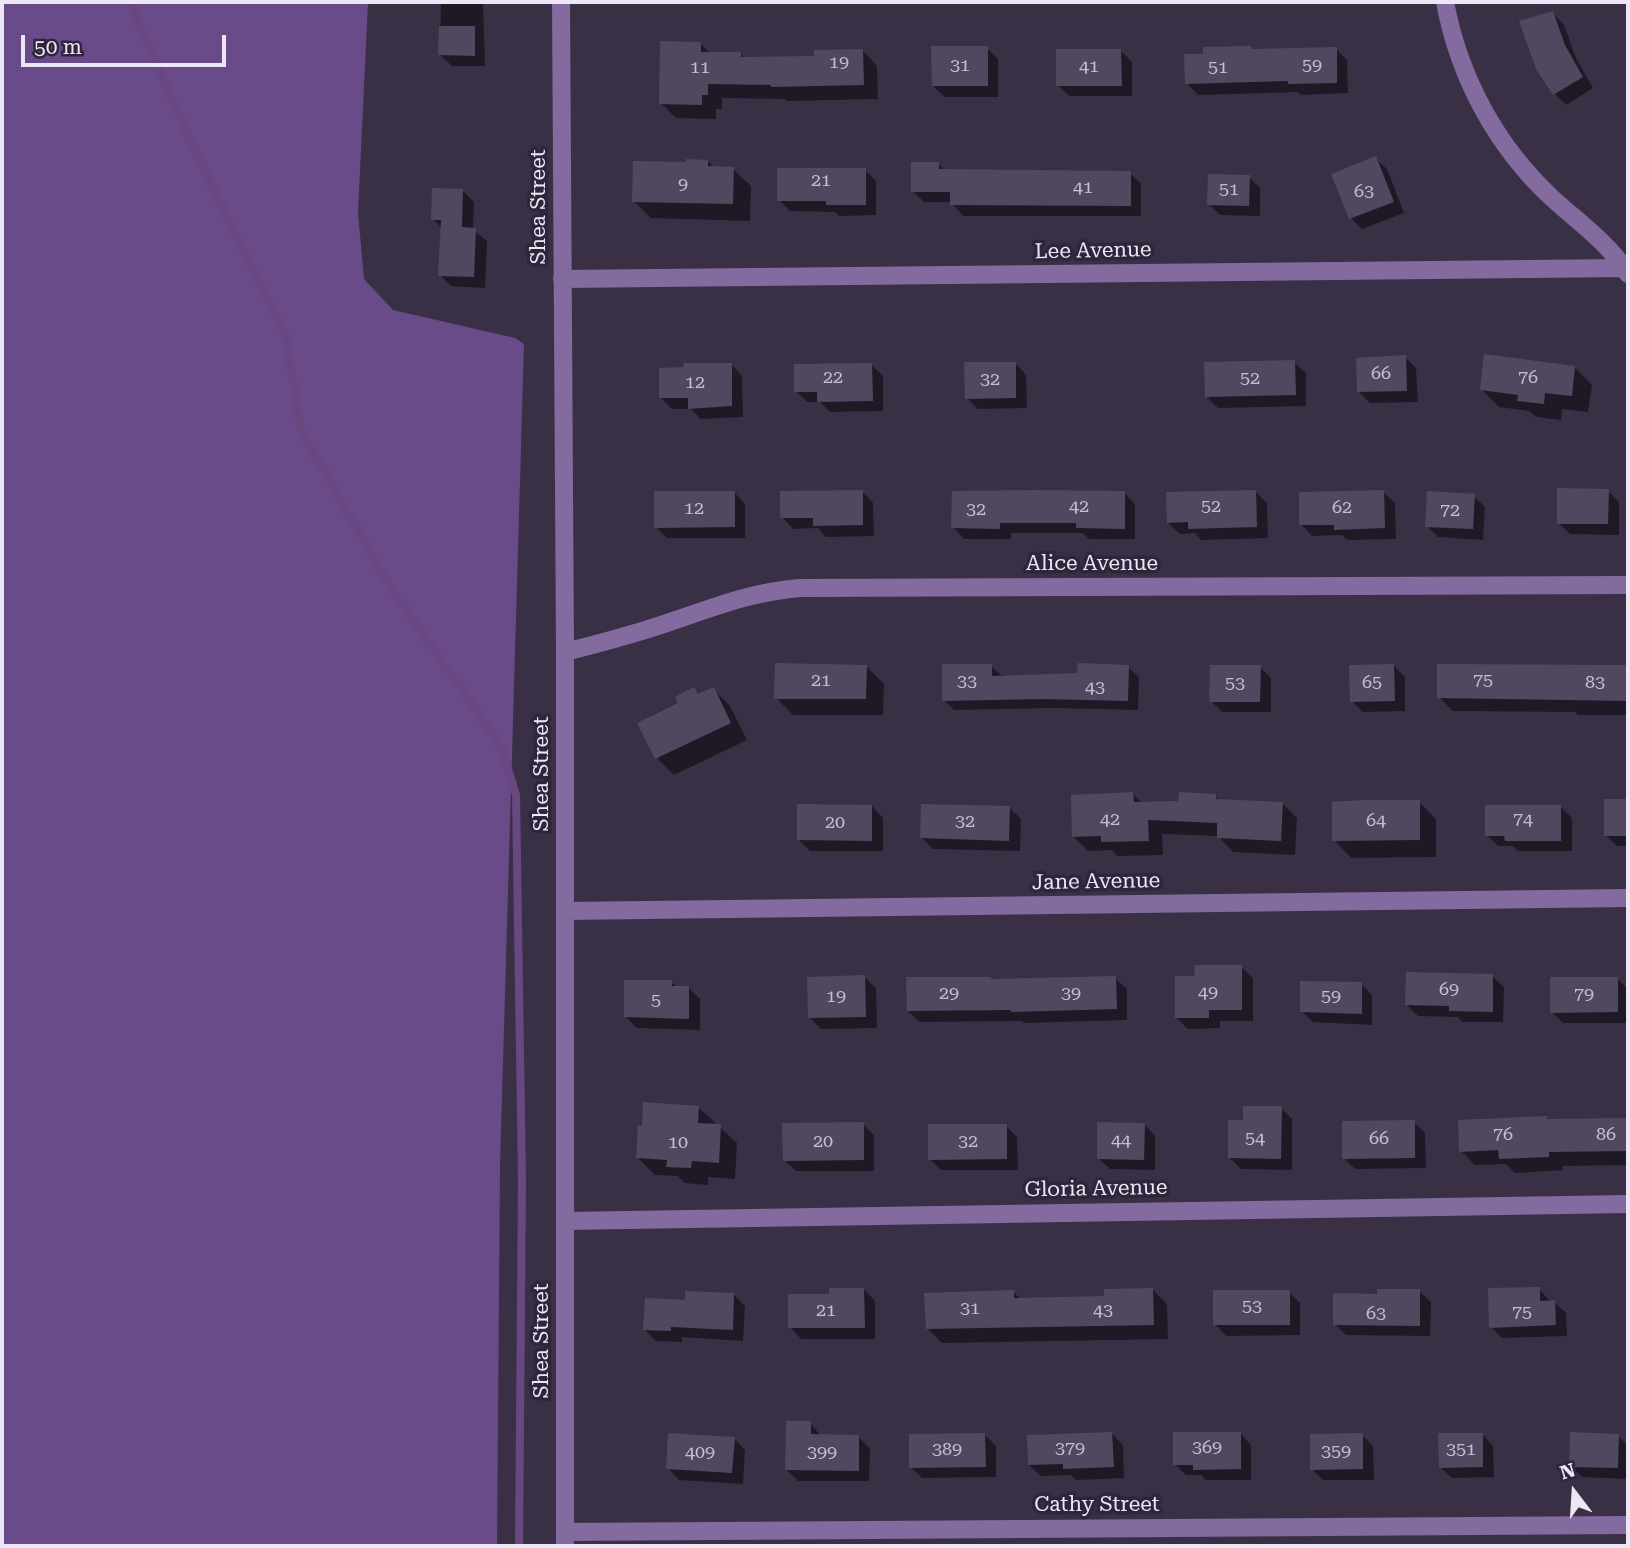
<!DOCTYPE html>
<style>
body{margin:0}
#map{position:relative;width:1630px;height:1548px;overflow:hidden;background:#3a3046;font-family:"Roboto Serif",serif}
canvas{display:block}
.frame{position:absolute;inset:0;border:4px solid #ede7f5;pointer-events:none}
.north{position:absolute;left:1539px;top:1457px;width:70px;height:70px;-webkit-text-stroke:5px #30263c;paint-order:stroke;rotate:343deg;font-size:19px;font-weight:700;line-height:28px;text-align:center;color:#ede7f5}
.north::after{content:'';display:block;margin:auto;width:24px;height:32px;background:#ede7f5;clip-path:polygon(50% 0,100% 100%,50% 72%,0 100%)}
.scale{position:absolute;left:21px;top:35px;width:205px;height:32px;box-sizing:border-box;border:4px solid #ede7f5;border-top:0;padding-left:9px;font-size:21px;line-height:24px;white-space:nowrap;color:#ede7f5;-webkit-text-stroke:5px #30263c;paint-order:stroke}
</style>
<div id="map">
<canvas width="1630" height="1548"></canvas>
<div class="frame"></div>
<div class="north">N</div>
<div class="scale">50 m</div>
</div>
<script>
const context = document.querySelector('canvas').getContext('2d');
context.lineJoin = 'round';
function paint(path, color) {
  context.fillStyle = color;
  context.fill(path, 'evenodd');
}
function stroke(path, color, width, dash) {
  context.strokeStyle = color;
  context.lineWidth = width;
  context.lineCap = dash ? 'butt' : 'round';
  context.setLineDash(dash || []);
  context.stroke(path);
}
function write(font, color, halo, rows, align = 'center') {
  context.font = font + ' "Roboto Serif",serif';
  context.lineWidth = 7;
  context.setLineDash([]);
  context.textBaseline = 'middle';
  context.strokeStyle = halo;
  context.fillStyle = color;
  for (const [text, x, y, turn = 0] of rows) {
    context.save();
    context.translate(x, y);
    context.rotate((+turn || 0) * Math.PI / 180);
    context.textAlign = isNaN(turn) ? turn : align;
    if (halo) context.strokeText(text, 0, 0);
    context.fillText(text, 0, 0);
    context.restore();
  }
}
paint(new Path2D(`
 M2 2H368L358 213 364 279 393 310 515 338 524 344 500 1164 497 1546H2Z`), '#694b8a');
paint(new Path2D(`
 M441 2H483L485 66H452L440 55Z
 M1553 13 1564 25 1576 58 1593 88 1566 105 1555 94Z
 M701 44 711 54H741L745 59 816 58 863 51 877 66 878 99 787 101 785 99 722 98V109H716V119L676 118 661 103Z
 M987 48 998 59V97H945L933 86Z
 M1250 48 1253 51 1336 49 1347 60 1348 93 1301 95 1298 92 1198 95 1187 83Z
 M1121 51 1132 62V96H1069L1058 85Z
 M1375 158 1387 169 1404 213 1362 229 1351 218Z
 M708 161 714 168 733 169 751 186 750 221 651 218 634 201 687 164Z
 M938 163 945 171 1130 173 1141 184V216H963L951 202H924L913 191Z
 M865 170 876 181V215L839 216 835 212 790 211 779 200Z
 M1249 177 1260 188V216L1220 215 1209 204Z
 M463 191 474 202 473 230 487 241 485 288 451 286 440 275 442 228 433 219Z
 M1405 357 1416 368 1418 402 1370 403 1359 392Z
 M1294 362 1306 373V406L1218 408 1207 397Z
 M1015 363 1026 375 1027 408 978 409 967 398Z
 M731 364 742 376 743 417 701 419 691 409H672L661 398Z
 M872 365 883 376V411L830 412 820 402H807L796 391Z
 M1575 368 1592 385 1588 412 1562 409 1561 420 1536 417 1529 411 1499 407 1482 390Z
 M862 491 873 503 874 536 826 537 818 528 793 529 782 517Z
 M1255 491 1267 503 1268 538 1201 540 1195 533 1180 534 1168 523Z
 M1608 491 1619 502V535L1570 534 1558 523Z
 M734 492 745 504V538H667L656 527Z
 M1383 492 1395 503 1396 539 1347 540 1342 535 1312 536 1301 524Z
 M1124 493 1135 504V539H1089L1083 533H1011V539H964L953 527Z
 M1474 496 1485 507 1483 540 1438 537 1427 526Z
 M1393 665 1405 677V711L1363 712 1352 701Z
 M991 666 1002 676 1079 674 1128 667 1139 677 1138 710 1054 708 954 710 944 700Z
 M1439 666H1628V715H1578L1575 712 1453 711 1439 697Z
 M867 667 884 684 883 715H793L776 698Z
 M1260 667 1271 678V712H1222L1211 701Z
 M694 689 700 695 713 689 730 706 747 740 674 775 657 758 640 724 680 704Z
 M1133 794 1142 803 1180 802 1215 796 1220 801 1282 803 1297 818 1295 855 1233 852 1218 836 1162 834 1163 855 1117 856 1112 850 1088 851 1073 836Z
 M1606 801H1628V846H1617L1605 835Z
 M1419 802 1436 819V857L1351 858 1334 840Z
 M872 806 883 818V851H810L799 840Z
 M1561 807 1572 818V851H1518L1512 846H1498L1487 835Z
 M1010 808 1021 819 1020 851 933 849 922 838Z
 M1241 967 1253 978V1021H1220V1028L1188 1029 1176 1017 1196 978Z
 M1492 976 1504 987 1503 1022H1462L1458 1017 1418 1016 1407 1005Z
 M864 977 876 988 877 1028 821 1029 809 1017Z
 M1115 978 1127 989V1020L1024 1023 1022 1021 920 1022 908 1011 993 981Z
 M1617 978 1628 990V1023H1563L1552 1012Z
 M671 982 677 987H688L700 999V1030L637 1028 625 1016Z
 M1361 984 1372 995V1025L1313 1022 1301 1011Z
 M698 1107 737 1143 735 1179 708 1177V1185L685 1183 678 1176 655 1175 637 1157 644 1128Z
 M1281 1108 1292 1119V1170L1241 1169 1230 1158 1245 1122Z
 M1546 1118 1549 1120 1628 1119V1165L1562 1166 1563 1170 1515 1173 1506 1164 1475 1165 1461 1151Z
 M1414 1122 1425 1133 1426 1168 1355 1169 1344 1158Z
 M863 1124 874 1135V1171H796L784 1160Z
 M1144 1124 1155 1136V1170L1110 1169 1098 1158Z
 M1006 1126 1017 1137 1018 1170H941L930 1159Z
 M864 1289 875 1301V1339H801L790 1327 830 1296Z
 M1539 1289 1551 1302H1554L1566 1313 1567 1336 1502 1338 1491 1327Z
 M1153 1290 1167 1304 1168 1339 942 1343 927 1328 1013 1292 1021 1299 1106 1297Z
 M1419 1291 1431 1302 1430 1336 1346 1335 1335 1324 1379 1295Z
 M1289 1292 1300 1303V1335L1226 1336 1215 1324Z
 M734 1295 745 1306 743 1341 682 1337V1342L656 1341 645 1330 687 1302Z
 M810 1423 821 1436 858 1437 870 1448 869 1481H798L787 1470Z
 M1240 1433 1251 1445V1480H1206L1201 1475H1186L1175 1464Z
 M1112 1434 1123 1445 1124 1478 1076 1480 1071 1475 1041 1476 1029 1465Z
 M1482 1434 1493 1446 1494 1477 1452 1478 1440 1467Z
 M985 1435 996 1446V1477L922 1478 911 1467Z
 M1362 1435 1373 1446 1374 1480H1323L1312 1469Z
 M1618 1436 1628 1446V1479L1582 1477 1571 1466Z
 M734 1438 745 1450 743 1484 679 1480 668 1468Z`), '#0007');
stroke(new Path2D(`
 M130 2 182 123 286 338 301 430 388 584 501 746 516 795 522 1180 519 1546`), '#694882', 8);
paint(new Path2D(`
 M1553 11 1565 45 1583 77 1553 95 1536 69 1519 21Z
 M439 26H475V56L438 55Z
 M660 41 701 42V52H741V57L814 56V50L863 49 864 85 771 87V85L708 84V95H702V105L659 104Z
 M931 46H988V86H932Z
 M1251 46V49L1337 47V83L1288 84V81L1185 84 1184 54H1203V47Z
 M1056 49H1121L1122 86H1056Z
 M1376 156 1394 202 1349 219 1331 174Z
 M686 159 708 160V166L734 167 733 204 632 202 633 161 686 162Z
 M911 162H939V169L1131 171V206L950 205V192H911Z
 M777 168H866V205H826V201H777Z
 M1208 174 1250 175 1249 206 1207 205Z
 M432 188 463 189 462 227 476 228 474 277 438 276 441 220H431Z
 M1484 354 1575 366 1572 396 1545 393 1544 404 1517 401 1518 395 1480 390Z
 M1406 355 1407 391 1357 392 1356 358Z
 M1295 360 1296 395 1205 397 1204 362Z
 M964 362H1016V398L965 399Z
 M683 363H732V406L688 409V398H659V368L684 367Z
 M872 363 873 401 817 402V392H794V364Z
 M1557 488 1609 489 1608 524H1557Z
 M863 490V525L813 526V518H780V491Z
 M1033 490 1125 491V529L1076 528V523H1000V529L951 528 952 491Z
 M1256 490 1257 527 1188 529V522L1167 523 1166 492Z
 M1384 490 1385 528 1334 530V525H1299V492Z
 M654 491H735V527L654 528Z
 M1427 491 1475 494 1473 529 1425 527Z
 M775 663 867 665 866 699H774Z
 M1078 663 1129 665 1128 701 1043 699 942 701V664H992V676L1077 673Z
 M1394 664 1395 701 1350 702 1349 665Z
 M1437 664 1628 665V701L1437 698Z
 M1210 665H1261L1260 702H1209Z
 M694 687 698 694 714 687 731 723 655 759 637 723 678 703 675 697Z
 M1133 792 1134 802 1178 801 1179 792 1216 794V799L1283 802 1281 841 1217 838V823L1148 820 1149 841 1101 842V836L1072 837 1071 795Z
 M1604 799H1628V836H1604Z
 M1365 800H1420V840L1332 841V802Z
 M797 804 872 805V841L797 840Z
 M921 804 1010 806 1009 841 920 838Z
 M1485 805H1561V841H1505L1504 836H1485Z
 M1195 965H1242V1010H1209V1018H1175V976H1194Z
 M1406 972 1493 974V1012L1449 1011V1006L1405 1005Z
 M865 975 866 1017 808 1018 807 977Z
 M1116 976 1117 1009 1011 1012V1010L907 1011 906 977H991V979Z
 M1550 977H1618V1012L1550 1013Z
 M624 980H672V986H689V1019L624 1017Z
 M1300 981 1362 982V1014L1300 1012Z
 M643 1102 699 1106 698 1123 721 1124 719 1163 692 1161 691 1168 666 1167 667 1160 636 1158 638 1125 642 1126Z
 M1243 1106H1282L1281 1159 1228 1158V1120H1243Z
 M1547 1116V1119L1628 1118V1151L1549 1152V1157L1499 1159 1498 1150 1459 1152 1458 1120Z
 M1415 1120V1158L1342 1159V1121Z
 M864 1122V1160L783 1161 782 1123Z
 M1097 1122 1145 1123 1144 1160 1097 1159Z
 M928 1124H1007V1159L928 1160Z
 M1540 1287V1301L1555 1300 1556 1325 1489 1328 1488 1288Z
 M829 1288H864L865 1328H788V1294H829Z
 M1153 1288 1154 1325 926 1329 924 1293 1014 1290V1298L1104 1296V1289Z
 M1377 1289H1420V1326L1333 1325V1293L1377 1294Z
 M1213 1290H1290V1325H1213Z
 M685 1291 734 1293 733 1330 671 1327V1331L643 1330 645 1298 685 1300Z
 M786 1421H811V1434L859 1435V1471L785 1470Z
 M1112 1432 1114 1467 1063 1469V1464L1028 1465 1027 1435Z
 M1173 1432H1241V1469L1193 1470V1465H1173Z
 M1570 1432 1619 1434 1618 1468 1569 1467Z
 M668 1433 735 1437 732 1473 666 1469Z
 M985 1433 986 1467 909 1468V1434Z
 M1363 1433V1469L1310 1470V1434Z
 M1438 1433H1483V1467L1439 1468Z`), '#51475f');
stroke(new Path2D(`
 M561 2 565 652V1546
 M1445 2C1459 77 1496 146 1552 198 1578 222 1610 244 1628 274
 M562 279 1625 268
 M565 652C601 643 635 634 670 622 715 607 751 592 800 588L1628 585
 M565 911 1628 898
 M565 1221 1628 1204
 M565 1532 1628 1525`), '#836ba0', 18);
write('18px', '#c6bfd0', null, [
 ["19",839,63],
 ["31",960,66],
 ["59",1312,66],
 ["41",1089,67],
 ["11",700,68],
 ["51",1218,68],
 ["21",821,181],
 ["9",683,185],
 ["41",1083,188],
 ["51",1229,190],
 ["63",1364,192],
 ["66",1381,374],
 ["22",833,378],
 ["76",1528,378],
 ["52",1250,379],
 ["32",990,380],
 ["12",695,383],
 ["42",1079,507],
 ["52",1211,507],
 ["62",1342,508],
 ["12",694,509],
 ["32",976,510],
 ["72",1450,511],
 ["21",821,681],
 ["75",1483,681],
 ["33",967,682],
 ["65",1372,683],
 ["83",1595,683],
 ["53",1235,684],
 ["43",1095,688],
 ["42",1110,820],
 ["74",1523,820],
 ["64",1376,821],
 ["32",965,822],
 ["20",835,823],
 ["69",1449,990],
 ["49",1208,993],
 ["29",949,994],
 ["39",1071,994],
 ["79",1584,995],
 ["19",836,997],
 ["59",1331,997],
 ["5",656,1001],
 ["76",1503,1135],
 ["86",1606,1135],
 ["54",1255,1139],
 ["66",1379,1139],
 ["44",1121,1141],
 ["20",823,1142],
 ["32",968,1142],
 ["10",678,1143],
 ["53",1252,1307],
 ["31",970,1309],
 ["21",826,1311],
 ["43",1103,1311],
 ["75",1522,1313],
 ["63",1376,1314],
 ["369",1207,1448],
 ["379",1070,1449],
 ["389",947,1450],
 ["351",1461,1450],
 ["359",1336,1452],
 ["409",700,1453],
 ["399",822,1453]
]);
write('21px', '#ede7f5', '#30263c', [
 ["Shea Street",539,207,-90],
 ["Lee Avenue",1093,251,-1],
 ["Alice Avenue",1092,564],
 ["Shea Street",542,774,-90],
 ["Jane Avenue",1096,882,-1],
 ["Gloria Avenue",1096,1189,-1],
 ["Shea Street",542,1341,-90],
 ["Cathy Street",1097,1505]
]);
</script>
